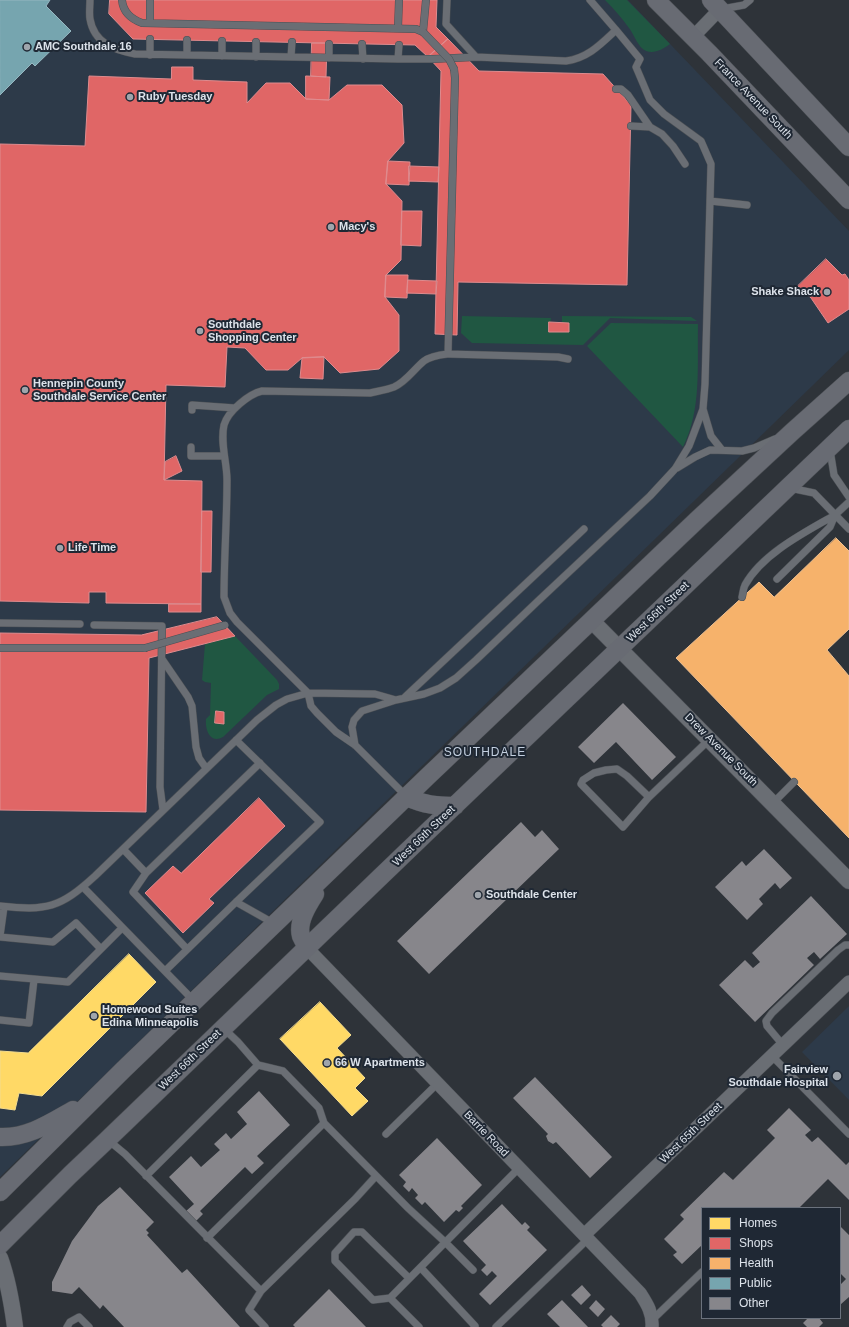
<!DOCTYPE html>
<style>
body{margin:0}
#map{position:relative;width:849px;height:1327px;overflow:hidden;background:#2e3339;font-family:Helvetica,sans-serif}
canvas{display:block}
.legend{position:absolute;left:701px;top:1207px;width:140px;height:112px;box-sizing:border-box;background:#1f2834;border:1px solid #6b727d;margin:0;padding:5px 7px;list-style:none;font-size:12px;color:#dce2ea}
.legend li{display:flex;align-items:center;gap:8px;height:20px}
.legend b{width:20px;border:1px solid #6b727d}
</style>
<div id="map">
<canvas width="849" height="1327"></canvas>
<ul class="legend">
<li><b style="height:11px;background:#ffd966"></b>Homes</li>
<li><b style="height:11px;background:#e06666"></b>Shops</li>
<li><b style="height:11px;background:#f6b26b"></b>Health</li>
<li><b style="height:11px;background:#76a5af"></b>Public</li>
<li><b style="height:11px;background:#87868b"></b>Other</li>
</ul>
</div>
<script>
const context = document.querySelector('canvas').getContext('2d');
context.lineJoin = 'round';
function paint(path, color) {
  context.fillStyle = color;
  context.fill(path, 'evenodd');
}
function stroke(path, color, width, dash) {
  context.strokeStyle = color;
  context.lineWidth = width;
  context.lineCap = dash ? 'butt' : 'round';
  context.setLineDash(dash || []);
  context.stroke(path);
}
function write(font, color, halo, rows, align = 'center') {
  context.font = font + ' Helvetica,sans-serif';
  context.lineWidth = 4;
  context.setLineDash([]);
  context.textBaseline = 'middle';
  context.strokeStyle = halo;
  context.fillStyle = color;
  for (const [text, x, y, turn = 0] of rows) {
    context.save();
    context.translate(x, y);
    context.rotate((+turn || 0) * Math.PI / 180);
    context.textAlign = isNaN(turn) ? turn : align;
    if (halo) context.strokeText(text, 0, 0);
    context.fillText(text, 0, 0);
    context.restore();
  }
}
paint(new Path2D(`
 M0 0H628L849 231V350L0 1177Z
 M849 1006V1100L802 1052Z`), '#2d3a49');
paint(new Path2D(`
 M605 0H627L670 44C666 47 661 50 657 51 640 56 637 39 629 28 622 18 614 9 605 0Z
 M462 316 551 318 549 332H568L569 323H562V316L691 317 697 321 610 318 583 345 472 343 461 333Z
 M611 323 698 324C697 365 702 409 683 447L587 346Z
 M235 636 277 680 279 684V689L267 695 223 737C210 744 205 730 206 719L210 715 211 683 205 682 202 680 205 644Z`), '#205742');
const homes = new Path2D(`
 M129 954 156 982 42 1096 19 1093 15 1110 0 1108V1051L28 1053Z
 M320 1002 351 1035 337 1048 365 1078 355 1088 368 1101 352 1116 280 1039Z`);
paint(homes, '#ffd966');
stroke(homes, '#f4dc8e', 1);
const shops = new Path2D(`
 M110 0H437L436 27 448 39 428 57 415 45 133 39 109 14Z
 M448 39 479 71 603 74 631 105 627 285 458 282 457 335 435 334 441 71 428 57Z
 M312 43H327L326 77 311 76Z
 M172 67H193V80L247 82V103L266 83H290L306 99 329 100 347 85H382L402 105 404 143 388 161 386 184 402 201 401 260 386 275 385 297 399 315V351L379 369 340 373 324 357 302 358 288 370H266L245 348 227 347 225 387 166 385 164 480 202 481 201 604 106 603V592H89V603L0 601V144L85 146 89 76 171 79Z
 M306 76 330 77 329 100 306 99Z
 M388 161 410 162 409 185 386 184Z
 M409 166 439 167 438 182 409 181Z
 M402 211H422L421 246 401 245Z
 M826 259 842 275 845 274 849 280V309L828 323 811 298 798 286Z
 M386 275H408L407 298 385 297Z
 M408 280 437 281 436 294 407 293Z
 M549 322 569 323V332H549Z
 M324 357 323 379 300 378 302 358Z
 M176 456 182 471 164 480 165 462Z
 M202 511H212L211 572H201Z
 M169 604H201V612H169Z
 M217 617 235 636 149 658 146 812 0 810V633L141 635Z
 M216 711 224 712V724L215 723Z
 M259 798 285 826 209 899 214 903 183 933 145 893 173 866 181 873Z`);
paint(shops, '#e06666');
stroke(shops, '#df8b8e', 1);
const health = new Path2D(`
 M836 538 849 551V629L827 650 849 676V838L676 658 759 582 774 597Z`);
paint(health, '#f6b26b');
stroke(health, '#eec091', 1);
const public = new Path2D(`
 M0 0H50L46 6 71 31 35 66 32 63 0 95Z`);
paint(public, '#76a5af');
stroke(public, '#95b7c1', 1);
paint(new Path2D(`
 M623 703 676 757 652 780 616 742 594 763 578 747Z
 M521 822 535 837 542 830 559 849 429 974 397 941Z
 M764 849 792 878 780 889 775 883 759 899 763 904 747 920 715 887 742 861 746 866Z
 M811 896 847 934 820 959 814 952 807 958 814 965 755 1022 719 985 745 960 753 968 760 962 752 953Z
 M535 1077 612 1157 590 1178 556 1142 553 1144 548 1141 546 1136 548 1134 513 1098Z
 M259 1091 290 1125 257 1156 264 1163 252 1174 245 1167 200 1211 203 1214 194 1223 185 1212 194 1204 169 1177 191 1156 201 1167 220 1150 214 1144 226 1133 231 1139 247 1124 237 1112Z
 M789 1108 811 1130 805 1135 812 1142 818 1137 846 1165 849 1162V1200L828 1179 799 1208H702V1245L682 1264 673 1255 677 1252 664 1239 684 1219 680 1215 724 1172 733 1180 775 1138 767 1130Z
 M437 1138 482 1185 461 1206 463 1208 459 1212 456 1210 444 1222 425 1202 422 1205 415 1198 418 1195 412 1188 409 1192 403 1186 406 1182 399 1175Z
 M120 1187 154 1222 146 1230 149 1233 147 1235 182 1273 187 1269 240 1327H124L103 1305 100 1309 79 1287 72 1294 52 1291V1282L72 1241 98 1206Z
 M502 1204 522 1225 525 1222 530 1227 527 1230 547 1250 490 1305 479 1294 497 1276 492 1271 487 1276 481 1270 486 1265 463 1241Z
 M840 1226 849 1235V1297L840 1305V1285L846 1279 840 1273Z
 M582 1285 591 1295 581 1305 571 1295Z
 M329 1289 366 1327H295L293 1325Z
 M562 1300 588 1327H560L547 1314Z
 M596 1300 605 1309 598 1317 589 1308Z
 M611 1315 620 1324 617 1327H603L601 1325Z
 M808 1318H819L823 1323 819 1327H807L803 1323Z`), '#87868b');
const service = new Path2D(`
 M90 0C90 6 89 13 90 19 94 43 114 50 135 54L398 59H433L476 57 566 61C588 58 601 44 616 30
 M122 0C123 12 131 19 142 23L416 29 423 32 426 0
 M447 0 446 24 476 57
 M722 9 744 5 750 0
 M150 23V0
 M398 28 399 0
 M187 40V55
 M222 41V56
 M362 44 363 59
 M150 55V39
 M256 57V42
 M291 57 292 42
 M329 58V44
 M398 59 399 45
 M616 89H621L628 95 650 127 662 134 673 146 685 164
 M631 126 650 127
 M710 201 747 205
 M448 354 455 78 454 69
 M703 409 711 436 722 450
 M192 410V405L235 408
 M191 447V456H224
 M830 450 834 475 849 497
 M677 468 695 457 710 450 742 451 754 448 775 439
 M790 488 814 493 849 529
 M777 579 830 527 835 515 849 502
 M742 597C743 593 743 589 745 585 762 554 805 532 835 515
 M0 623 80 624
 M94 625 162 626 160 787 163 810
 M0 648H145
 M162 659 188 697 192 706 196 747 199 758 206 768
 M405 697 584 529
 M355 745 352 727 354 720 362 711 396 700 424 694 440 688 456 678 476 660 538 601 650 496 675 469 689 446 703 409 705 384 711 164 701 141 664 114 650 100 636 67 640 59 616 30 590 0
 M406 796 355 745 336 732 317 713 311 706 308 693 237 622 230 613 224 597C224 558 227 519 227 480 227 462 220 443 224 425 228 411 249 394 262 391L370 393C378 391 386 390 394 387 406 382 414 369 424 361 431 356 440 355 448 354L558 357 568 359
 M649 797 627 776 617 769 606 770 594 773 583 780 581 784 623 827 649 797 710 739
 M773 803 794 782
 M123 849 146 873 260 763
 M146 873 133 892 187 949
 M83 887 194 1001
 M236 902 275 924
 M0 906C47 911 60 908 95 876L257 720 276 705 287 699 308 693 375 694 396 700
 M0 936 4 907
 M0 937 53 942 76 923 101 949 68 982 0 976
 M101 949 122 928
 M165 971 236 902 320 822 236 740
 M0 1020 29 1023 34 980
 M223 1028 238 1042 258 1065 283 1071 319 1108 324 1123 408 1208 445 1242 473 1270
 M783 1045 767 1026 766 1021 772 1013 838 950 845 945H849
 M772 1056 849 1134
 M386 1134 438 1083
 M108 1140 125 1154 261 1291 355 1199 376 1176
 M146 1176 258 1065
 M207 1238 324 1123
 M421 1268 475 1326 474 1327
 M409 1278 362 1232H354L335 1253V1261L373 1300 390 1298 519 1168
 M261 1291 249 1310 265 1327
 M390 1298 419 1327
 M652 1320 702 1272
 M67 1327 70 1322 79 1317 89 1327
 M496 1327 588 1239`);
const minor = new Path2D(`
 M693 37 720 9
 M307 948 640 1293C647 1304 653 1313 652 1327
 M584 1235 849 982`);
const tertiary = new Path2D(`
 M592 621 849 881
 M0 1258C8 1280 12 1304 15 1327`);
const secondary = new Path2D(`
 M656 0 709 53 849 200
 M711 0 849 147
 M407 797C424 805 437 806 455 806
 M307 948C305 944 303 940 301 936 297 922 308 905 315 894
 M0 1137C28 1138 50 1123 73 1110
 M0 1192 123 1070 426 778 697 520 792 432 849 381
 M0 1245 70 1175 108 1139 425 834 849 429`);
stroke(service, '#4b4f54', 8);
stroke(minor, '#4b4f54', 14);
stroke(tertiary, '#4b4f54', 17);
stroke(secondary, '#4b4f54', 19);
stroke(service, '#6a6e74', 7);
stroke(minor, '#6a6e74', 13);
stroke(tertiary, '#6a6e74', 16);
stroke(secondary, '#686b73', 18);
const serviceBridge = new Path2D(`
 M423 32 449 59 454 69
 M145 648 225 625`);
stroke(serviceBridge, '#4b4f54', 8, []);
stroke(serviceBridge, '#6a6e74', 7);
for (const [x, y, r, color] of [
 [27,47,4,"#9fa5ac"],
 [130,97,4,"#9fa5ac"],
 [331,227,4,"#9fa5ac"],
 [827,292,4,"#9fa5ac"],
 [200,331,4,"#9fa5ac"],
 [25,390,4,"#9fa5ac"],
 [60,548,4,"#9fa5ac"],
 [478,895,4,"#9fa5ac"],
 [94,1016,4,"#9fa5ac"],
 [327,1063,4,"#9fa5ac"],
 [837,1076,5,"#9fa5ac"]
]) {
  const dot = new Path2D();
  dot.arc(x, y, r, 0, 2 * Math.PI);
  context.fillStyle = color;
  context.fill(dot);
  stroke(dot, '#1f2834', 1.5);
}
write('bold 11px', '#dce2ea', '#1f2834', [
 ["AMC Southdale 16",35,47],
 ["Ruby Tuesday",138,97],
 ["Macy's",339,227],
 ["Shake Shack",819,292,"right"],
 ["Southdale",208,325],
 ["Shopping Center",208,338],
 ["Hennepin County",33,384],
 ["Southdale Service Center",33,397],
 ["Life Time",68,548],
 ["Southdale Center",486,895],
 ["Homewood Suites",102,1010],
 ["Edina Minneapolis",102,1023],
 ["66 W Apartments",335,1063],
 ["Fairview",828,1070,"right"],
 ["Southdale Hospital",828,1083,"right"]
], 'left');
write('11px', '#dce2ea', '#1f2834', [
 ["France Avenue South",753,99,46],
 ["West 66th Street",658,612,-44],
 ["Drew Avenue South",721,750,45],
 ["West 66th Street",424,836,-44],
 ["West 66th Street",190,1060,-44],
 ["West 65th Street",691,1133,-44],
 ["Barrie Road",486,1134,46]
]);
context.letterSpacing = '1px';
write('12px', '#c3cfdf', '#1f2834', [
 ["SOUTHDALE",485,753]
]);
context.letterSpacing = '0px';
</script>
